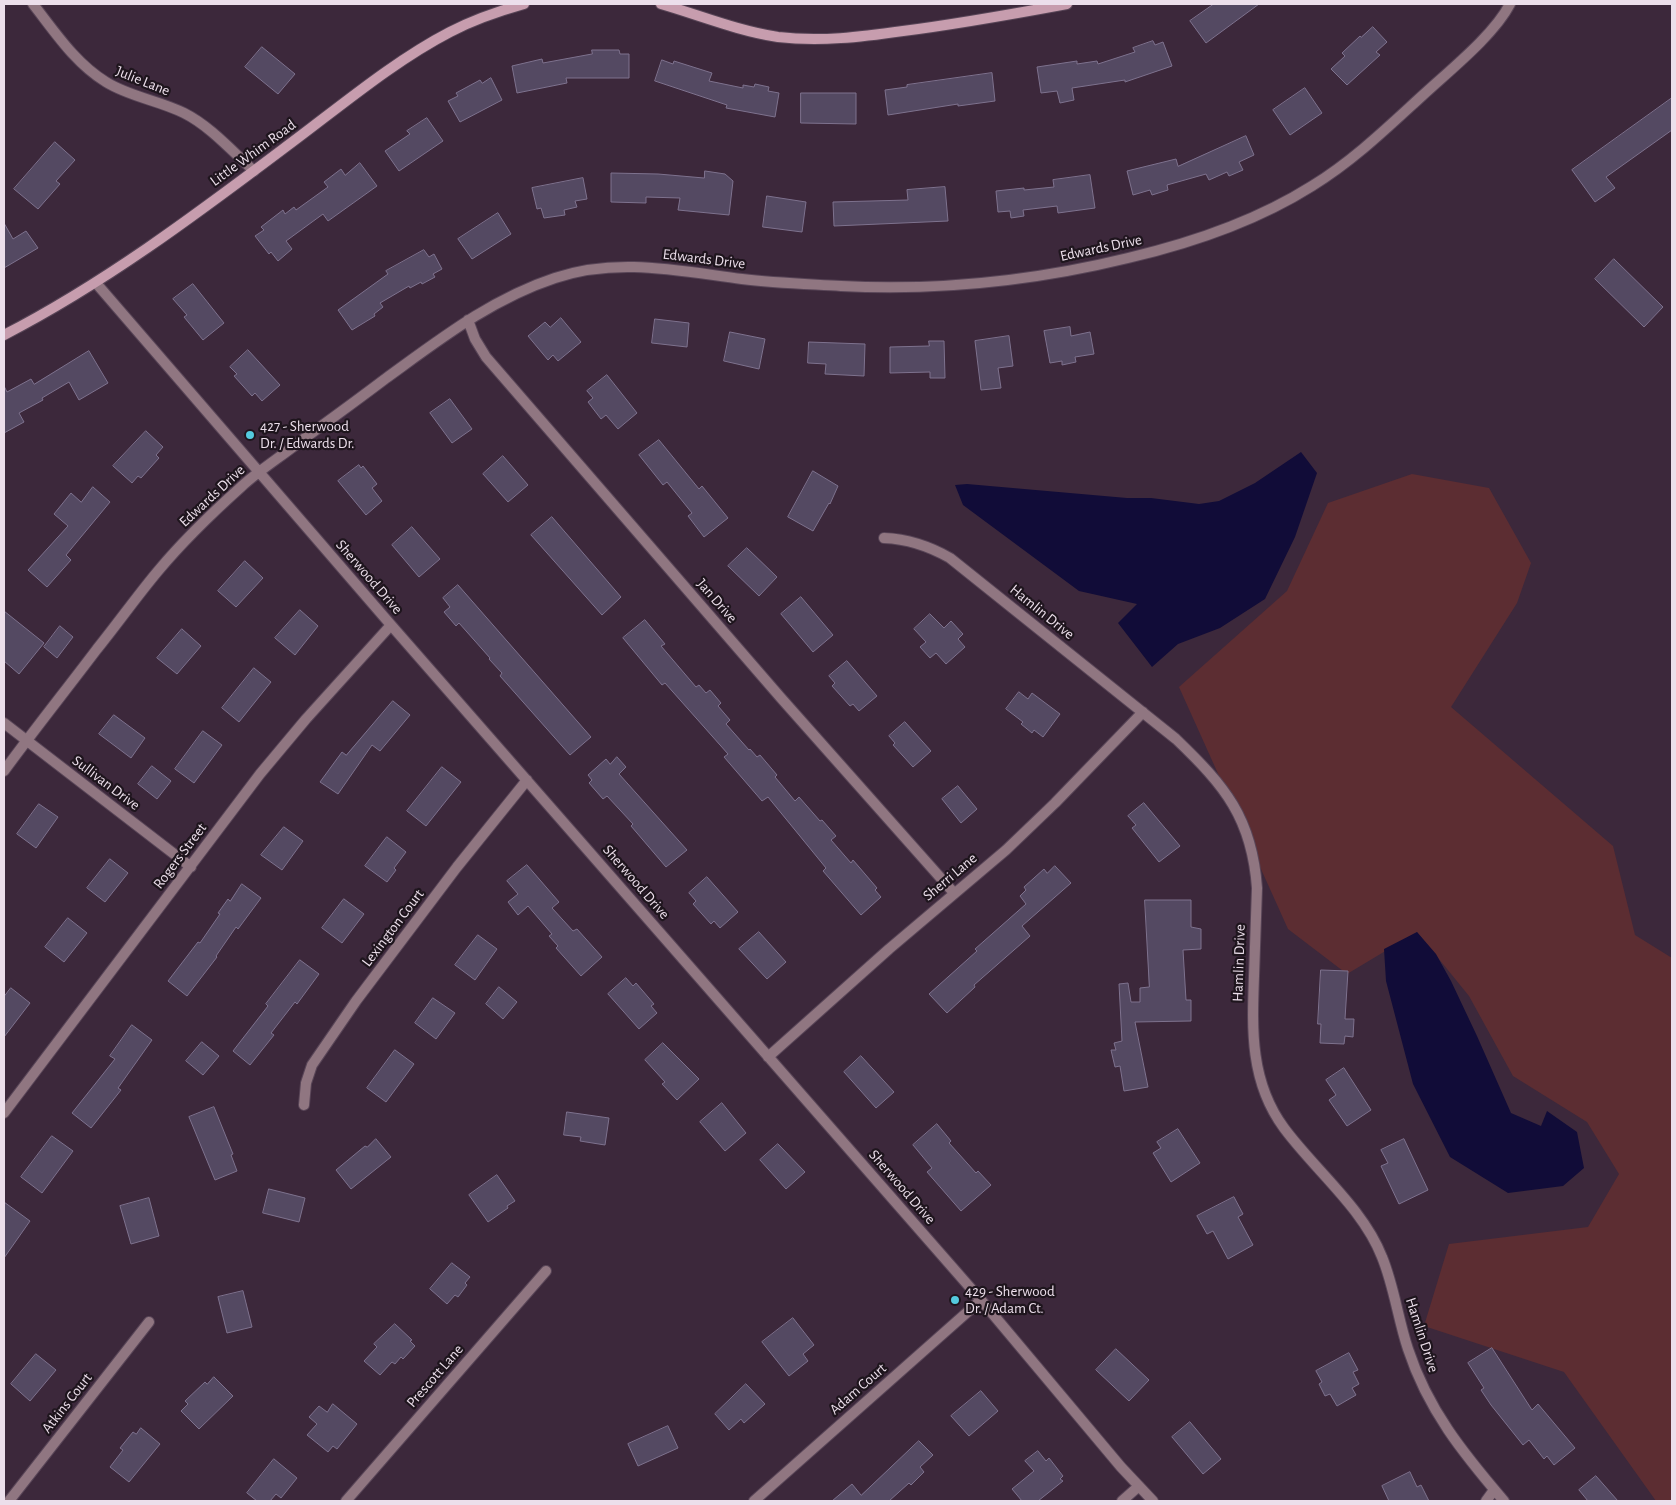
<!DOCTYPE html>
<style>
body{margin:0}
#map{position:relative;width:1676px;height:1505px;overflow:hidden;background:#3c283b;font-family:"Alegreya Sans",sans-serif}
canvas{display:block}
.frame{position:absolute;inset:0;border:5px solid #ecdfeb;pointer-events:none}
</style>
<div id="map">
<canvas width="1676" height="1505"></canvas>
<div class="frame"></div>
</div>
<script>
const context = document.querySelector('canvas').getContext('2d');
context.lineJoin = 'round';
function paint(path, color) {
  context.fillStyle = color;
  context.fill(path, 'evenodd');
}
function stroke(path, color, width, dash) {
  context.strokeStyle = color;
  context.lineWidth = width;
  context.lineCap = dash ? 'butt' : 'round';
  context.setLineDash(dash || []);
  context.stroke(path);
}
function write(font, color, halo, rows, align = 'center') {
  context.font = font + ' "Alegreya Sans",sans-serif';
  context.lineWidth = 4.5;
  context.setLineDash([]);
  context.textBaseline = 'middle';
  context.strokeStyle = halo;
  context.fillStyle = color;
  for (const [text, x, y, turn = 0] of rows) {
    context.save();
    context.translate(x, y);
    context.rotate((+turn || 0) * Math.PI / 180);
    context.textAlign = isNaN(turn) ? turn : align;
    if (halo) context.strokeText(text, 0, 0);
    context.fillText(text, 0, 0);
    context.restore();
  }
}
paint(new Path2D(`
 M1412 474 1489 488 1531 563 1517 603 1451 707 1613 846 1635 935 1672 958V1501H1656L1564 1372 1424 1326 1449 1244 1588 1227 1619 1174 1587 1122 1513 1076 1469 996 1417 932 1347 974 1288 929 1179 687 1287 591 1328 503Z`), '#5c2d32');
paint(new Path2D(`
 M1301 452 1317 473 1295 537 1265 599 1220 628 1178 644 1152 667 1118 623 1137 604 1079 591 963 505 955 485 967 484 1127 498H1151L1199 504 1219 501 1255 483Z
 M1417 932 1436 954 1451 981 1477 1036 1511 1113 1541 1126 1547 1111 1577 1132 1584 1168 1563 1186 1508 1193 1450 1157 1413 1084 1386 981 1384 949Z`), '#110c38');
const building = new Path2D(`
 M1214 4H1259L1206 43 1190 21Z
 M1373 27 1387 42 1376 52 1380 55 1347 85 1331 69 1345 56 1342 53 1360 36 1361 37Z
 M1153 41 1155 45 1163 42 1172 66 1125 82V80L1072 88 1074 100 1060 103 1057 91 1041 93 1037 67 1077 61V64L1097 61 1098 64 1135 52 1133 48Z
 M262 47 295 74 278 94 245 67Z
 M592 50H619L620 54H629V78H566L567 83 517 93 512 66 542 59 543 63 592 54Z
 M662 60 673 64 674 61 712 73 709 81 743 88V85L754 87 755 84 769 87 768 91 779 93 775 117 726 108 727 105 655 81Z
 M992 73 995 101 958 106V104L888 115 885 90 907 87V85Z
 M491 78 502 100 460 122 448 101 458 96 456 93 480 80 482 83Z
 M1305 88 1322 113 1290 135 1273 110Z
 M801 93H856V124L801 123Z
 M1672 98V130L1606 177 1615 188 1595 202 1572 170Z
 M427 118 443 141 399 171 385 151 410 134 407 131Z
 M1246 136 1254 155 1239 162 1243 170 1229 176 1227 172 1209 180 1206 174 1167 185 1168 190 1152 195 1150 190 1133 195 1127 171 1176 159 1178 166Z
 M55 142 75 160 56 181 60 184 38 209 14 189Z
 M360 163 377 186 328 221 323 214 286 241 292 249 278 261 271 252 269 254 255 236 264 230 261 227 283 210 285 214 294 207 296 210 328 187 324 182 341 169 345 175Z
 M705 171 725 174 733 181 729 215 678 210 680 198 646 197V203L611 202V173L658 174 704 178Z
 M1090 175 1095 208 1058 213 1057 206 1023 210 1024 216 1011 218 1010 211 998 212 996 191 1024 188V190L1054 187 1053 180Z
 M583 178 587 199 575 201 577 207 564 210 565 215 544 218 541 208 537 209 532 188Z
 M945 187 948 221 834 226 833 202 908 200 907 190Z
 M767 196 806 202 802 232 763 227Z
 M498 213 511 234 472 259 458 239Z
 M4 223 13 239 26 231 38 248 4 268Z
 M424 250 429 257 434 254 442 269 433 274 435 277 422 284 421 282 410 288 409 286 380 303 383 307 374 314 375 316 352 330 338 310 388 274 386 271Z
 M1614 259 1663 307 1644 327 1595 279Z
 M193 284 224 323 203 340 184 317 187 315 173 299Z
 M561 318 581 342 558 361 553 355 548 360 528 336 545 322 550 327Z
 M655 319 689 323 687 347 652 343Z
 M1070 327 1071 336 1090 332 1094 354 1075 357 1076 362 1062 365V361L1050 363 1044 331Z
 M730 332 765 339 759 369 724 361Z
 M1009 336 1013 366 998 368 1001 388 981 390 975 341Z
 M929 341H944L945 378H930V372L890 373V347L929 346Z
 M809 342 865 344 864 376 825 374 826 364 808 363Z
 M248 350 280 385 262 401 255 393 252 396 234 376 237 374 230 367Z
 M89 351 108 383 79 400 69 382 42 398 43 400 19 413 24 422 4 433V386L7 392 31 379 34 384Z
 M607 375 637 413 618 429 606 415 601 419 588 402 593 398 587 391Z
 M450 399 472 429 452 443 430 413Z
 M146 431 163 447 156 455 159 458 141 478 138 476 132 483 113 466Z
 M659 440 699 489 702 486 728 518 704 537 688 516 692 513 667 482 663 485 639 455Z
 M503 456 528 485 508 502 483 474Z
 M359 465 361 468 363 466 377 484 372 488 382 501 366 515 338 481Z
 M813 471 838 486 830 504 829 503 813 531 788 517Z
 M93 487 110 502 66 555 71 560 47 587 28 570 68 526 54 514 71 493 81 502Z
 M552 517 621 597 602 615 531 535Z
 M412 527 440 559 419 577 392 545Z
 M747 548 777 577 759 596 728 566Z
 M245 561 263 578 236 607 218 591Z
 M458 585 591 737 570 755 500 676 502 673 489 659 490 658 459 623 456 626 444 612 450 607 443 598Z
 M801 597 833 635 813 652 781 614Z
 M300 610 318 626 295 655 275 638Z
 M4 611 44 643 19 674 4 661Z
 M930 614 944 628 951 621 963 634 958 639 965 647 946 664 936 653 930 658 920 647 926 642 914 629Z
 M645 620 665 644 661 646 696 687 699 685 706 693 710 690 721 703 718 706 730 720 726 724 749 750 750 749 757 757 760 755 777 775 775 777 795 801 799 797 820 821 822 820 836 836 831 840 851 863 853 860 877 888 875 890 881 897 861 915 823 871 826 868 768 797 762 801 724 757 728 754 665 683 662 685 623 638Z
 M60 626 73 637 57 658 44 647Z
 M182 629 201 646 177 674 157 658Z
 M847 661 877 696 859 711 853 704 850 706 832 686 835 683 829 676Z
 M254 668 271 682 239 722 222 708Z
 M1019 692 1028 699 1032 693 1060 714 1043 737 1034 730 1032 733 1021 724 1023 722 1006 709Z
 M393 701 410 715 380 751 372 745 338 794 320 782 342 752 346 755Z
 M114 715 145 738 131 758 99 734Z
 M905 722 931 751 913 767 893 745 895 743 889 736Z
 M203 731 222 745 194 783 175 769Z
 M617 757 626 767 619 774 687 850 666 867 631 826 633 824 607 796 603 799 589 783 592 780 588 775 606 759 610 764Z
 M152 766 171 781 157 799 138 784Z
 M442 767 461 782 426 826 407 811Z
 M958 786 977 809 961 823 942 799Z
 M1144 803 1180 846 1159 862 1132 828 1136 825 1128 816Z
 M39 804 58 817 36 848 17 834Z
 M284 827 303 841 282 870 261 855Z
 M387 837 406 852 394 868 396 870 387 882 365 866Z
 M110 859 128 873 105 902 87 888Z
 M527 865 559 902 552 908 573 931 577 929 602 957 581 976 556 948 558 946 549 936 552 934 528 906 518 915 508 902 518 894 507 881Z
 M1055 866 1071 883 1022 926 1030 936 974 985 975 987 947 1013 929 994 977 951 975 949 1026 904 1020 896 1026 890 1024 887 1044 869 1047 873Z
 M707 877 738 912 720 928 714 921 711 924 693 904 696 901 689 893Z
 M242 884 261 898 238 929 236 927 216 956 217 957 187 996 168 981 198 942 200 943 220 914 218 913 228 899 230 901Z
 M344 899 364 914 342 943 322 928Z
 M1145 900H1191V927L1201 929V949L1183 950 1186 1000H1191V1021L1135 1022 1148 1087 1124 1091 1120 1066 1115 1067 1111 1050H1116L1114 1043 1122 1041 1119 984 1128 983 1131 1002H1140V988L1149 987Z
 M68 918 87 933 64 962 45 947Z
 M759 932 786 962 767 979 739 949Z
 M478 935 497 949 475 980 455 965Z
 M300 960 319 974 297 1004 295 1002 271 1033 274 1035 250 1065 233 1051 268 1006 266 1004Z
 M1321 970 1348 971 1345 1019H1354L1353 1037 1345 1036 1344 1044 1320 1043 1321 1024H1318Z
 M626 978 633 986 636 983 654 1004 651 1006 657 1013 639 1029 608 994Z
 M499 987 517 1002 503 1019 486 1004Z
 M11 988 30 1003 4 1037V997Z
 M433 998 455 1013 436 1039 415 1023Z
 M132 1025 152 1040 118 1088 121 1090 91 1128 72 1113 115 1059 110 1056Z
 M202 1042 219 1056 203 1075 186 1061Z
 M663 1043 699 1079 677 1100 662 1084 665 1082 645 1060Z
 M395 1050 414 1064 386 1102 367 1088Z
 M861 1056 894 1092 876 1108 844 1072Z
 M1344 1068 1371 1110 1347 1126 1329 1100 1336 1095 1326 1080Z
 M722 1103 746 1133 725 1151 700 1122Z
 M214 1107 233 1154 231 1155 237 1171 215 1180 189 1117Z
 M567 1112 609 1118 605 1145 580 1141 581 1137 564 1135Z
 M937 1124 951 1141 949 1143 976 1173 978 1171 991 1185 961 1211 927 1172 932 1168 913 1145Z
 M1178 1129 1200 1163 1171 1182 1153 1153 1161 1148 1157 1142Z
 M52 1136 73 1151 42 1193 21 1177Z
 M376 1139 391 1157 351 1189 336 1170 365 1146 367 1147Z
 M1404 1139 1428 1190 1399 1204 1381 1166 1388 1163 1381 1150Z
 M778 1144 805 1172 786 1189 760 1160Z
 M497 1175 515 1201 507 1206 508 1208 488 1222 469 1195Z
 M269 1189 305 1198 299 1222 263 1213Z
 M1234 1197 1243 1214 1238 1217 1253 1245 1228 1259 1213 1231 1207 1234 1197 1216Z
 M149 1198 159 1236 131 1244 120 1206Z
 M4 1202 30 1221 4 1258Z
 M452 1263 470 1277 465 1283 467 1285 458 1297 455 1295 447 1304 430 1289Z
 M243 1291 252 1327 227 1333 218 1297Z
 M793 1318 814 1345 803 1354 808 1361 789 1376 762 1342Z
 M395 1324 412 1340 410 1341 415 1346 403 1359 401 1357 395 1364 392 1362 380 1375 364 1361 377 1347 374 1344Z
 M1492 1348 1532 1410 1538 1404 1575 1448 1554 1465 1547 1456 1544 1459 1529 1440 1523 1445 1491 1405 1481 1390 1484 1388 1468 1363Z
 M1116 1349 1149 1380 1129 1401 1096 1370Z
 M1349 1353 1358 1370 1353 1372 1359 1384 1352 1388 1356 1395 1337 1406 1330 1394 1325 1396 1319 1384 1322 1382 1316 1371Z
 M36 1354 56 1370 30 1401 11 1384Z
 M214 1377 233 1396 199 1429 181 1411 188 1404 185 1401 205 1382 207 1384Z
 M746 1384 765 1404 744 1423 741 1419 729 1430 715 1414Z
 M981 1391 998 1411 969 1436 951 1416Z
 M333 1404 357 1424 337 1449 333 1446 328 1452 307 1435 317 1424 309 1417 319 1406 327 1412Z
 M1190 1422 1221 1459 1203 1474 1172 1437Z
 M668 1426 678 1448 638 1466 628 1444Z
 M141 1428 160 1444 129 1482 110 1467 123 1450 120 1448 133 1432 136 1434Z
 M919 1441 933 1455 920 1467 924 1472 911 1485 909 1483 889 1501H832L852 1484 861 1495Z
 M1038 1451 1046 1461 1049 1458 1063 1476 1060 1479 1063 1481 1038 1501H1022L1012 1489 1034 1471 1025 1461Z
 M274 1459 297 1478 281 1498 276 1494 270 1501H257L247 1493Z
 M1410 1472 1417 1487 1421 1485 1429 1501H1389L1382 1486Z
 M1596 1476 1618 1501H1588L1579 1490Z`);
paint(building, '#544962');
stroke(building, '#7e728e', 1);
const street = new Path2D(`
 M33 4C55 32 75 63 106 82 130 97 158 100 184 113 210 126 232 151 254 171
 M96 283 391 625 981 1300 1121 1467 1153 1501
 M468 320 475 339 486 357 781 698 954 893
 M884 538C909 539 929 546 950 558L1176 739C1225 786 1252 818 1257 888 1256 918 1255 947 1254 976 1252 1030 1250 1082 1284 1128 1315 1170 1363 1208 1382 1257 1394 1286 1398 1319 1408 1349 1428 1410 1463 1453 1504 1501
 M4 723 191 867
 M4 771C34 730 66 690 97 649 118 623 137 596 158 571 183 541 212 513 241 487 258 471 279 458 298 443 327 422 356 401 385 379 439 340 491 299 555 278 617 257 679 271 742 279 775 283 808 284 841 286 938 291 1034 281 1128 258 1192 243 1255 222 1312 186 1353 161 1388 127 1423 95 1450 70 1494 35 1510 4
 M768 1057 889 949 1006 850 1055 803 1143 712
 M304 1105 306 1083 312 1065 356 1001 457 867 527 780
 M4 1113 260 774 306 719 391 625
 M9 1501 149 1322
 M346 1501 546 1271
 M754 1501 981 1300
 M1122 1501 1139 1486
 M1486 1501 1494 1490`);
const secondary = new Path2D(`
 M661 4C699 15 738 31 778 37 820 42 861 37 903 31 958 24 1013 14 1067 4
 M4 335C103 284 194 216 283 149 336 110 392 62 450 32 473 20 499 11 524 4`);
stroke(street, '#584557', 12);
stroke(secondary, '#584557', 12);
stroke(street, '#907681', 10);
stroke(secondary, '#c79dae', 10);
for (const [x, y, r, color] of [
 [250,435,5,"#54cade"],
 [955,1300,5,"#54cade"]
]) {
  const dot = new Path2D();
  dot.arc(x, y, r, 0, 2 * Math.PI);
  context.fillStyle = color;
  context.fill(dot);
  stroke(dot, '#1e151d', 2);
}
write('15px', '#ecdfeb', '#1e151d', [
 ["Julie Lane",143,81,22],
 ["Little Whim Road",253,153,-36],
 ["Edwards Drive",1101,248,-12],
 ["Edwards Drive",704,259,7],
 ["Edwards Drive",212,496,-43],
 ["Sherwood Drive",369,577,49],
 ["Jan Drive",717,601,49],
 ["Hamlin Drive",1042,612,39],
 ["Sullivan Drive",106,783,37],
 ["Rogers Street",180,856,-53],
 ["Sherri Lane",950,877,-40],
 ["Sherwood Drive",636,882,49],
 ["Lexington Court",393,928,-53],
 ["Hamlin Drive",1239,963,-88],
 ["Sherwood Drive",902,1187,49],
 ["Hamlin Drive",1422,1335,72],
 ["Prescott Lane",435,1376,-49],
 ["Adam Court",858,1389,-41],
 ["Atkins Court",67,1403,-52]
]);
write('15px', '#ecdfeb', '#1e151d', [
 ["427 - Sherwood",260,426],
 ["Dr. / Edwards Dr.",260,443],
 ["429 - Sherwood",965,1291],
 ["Dr. / Adam Ct.",965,1308]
], 'left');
</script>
